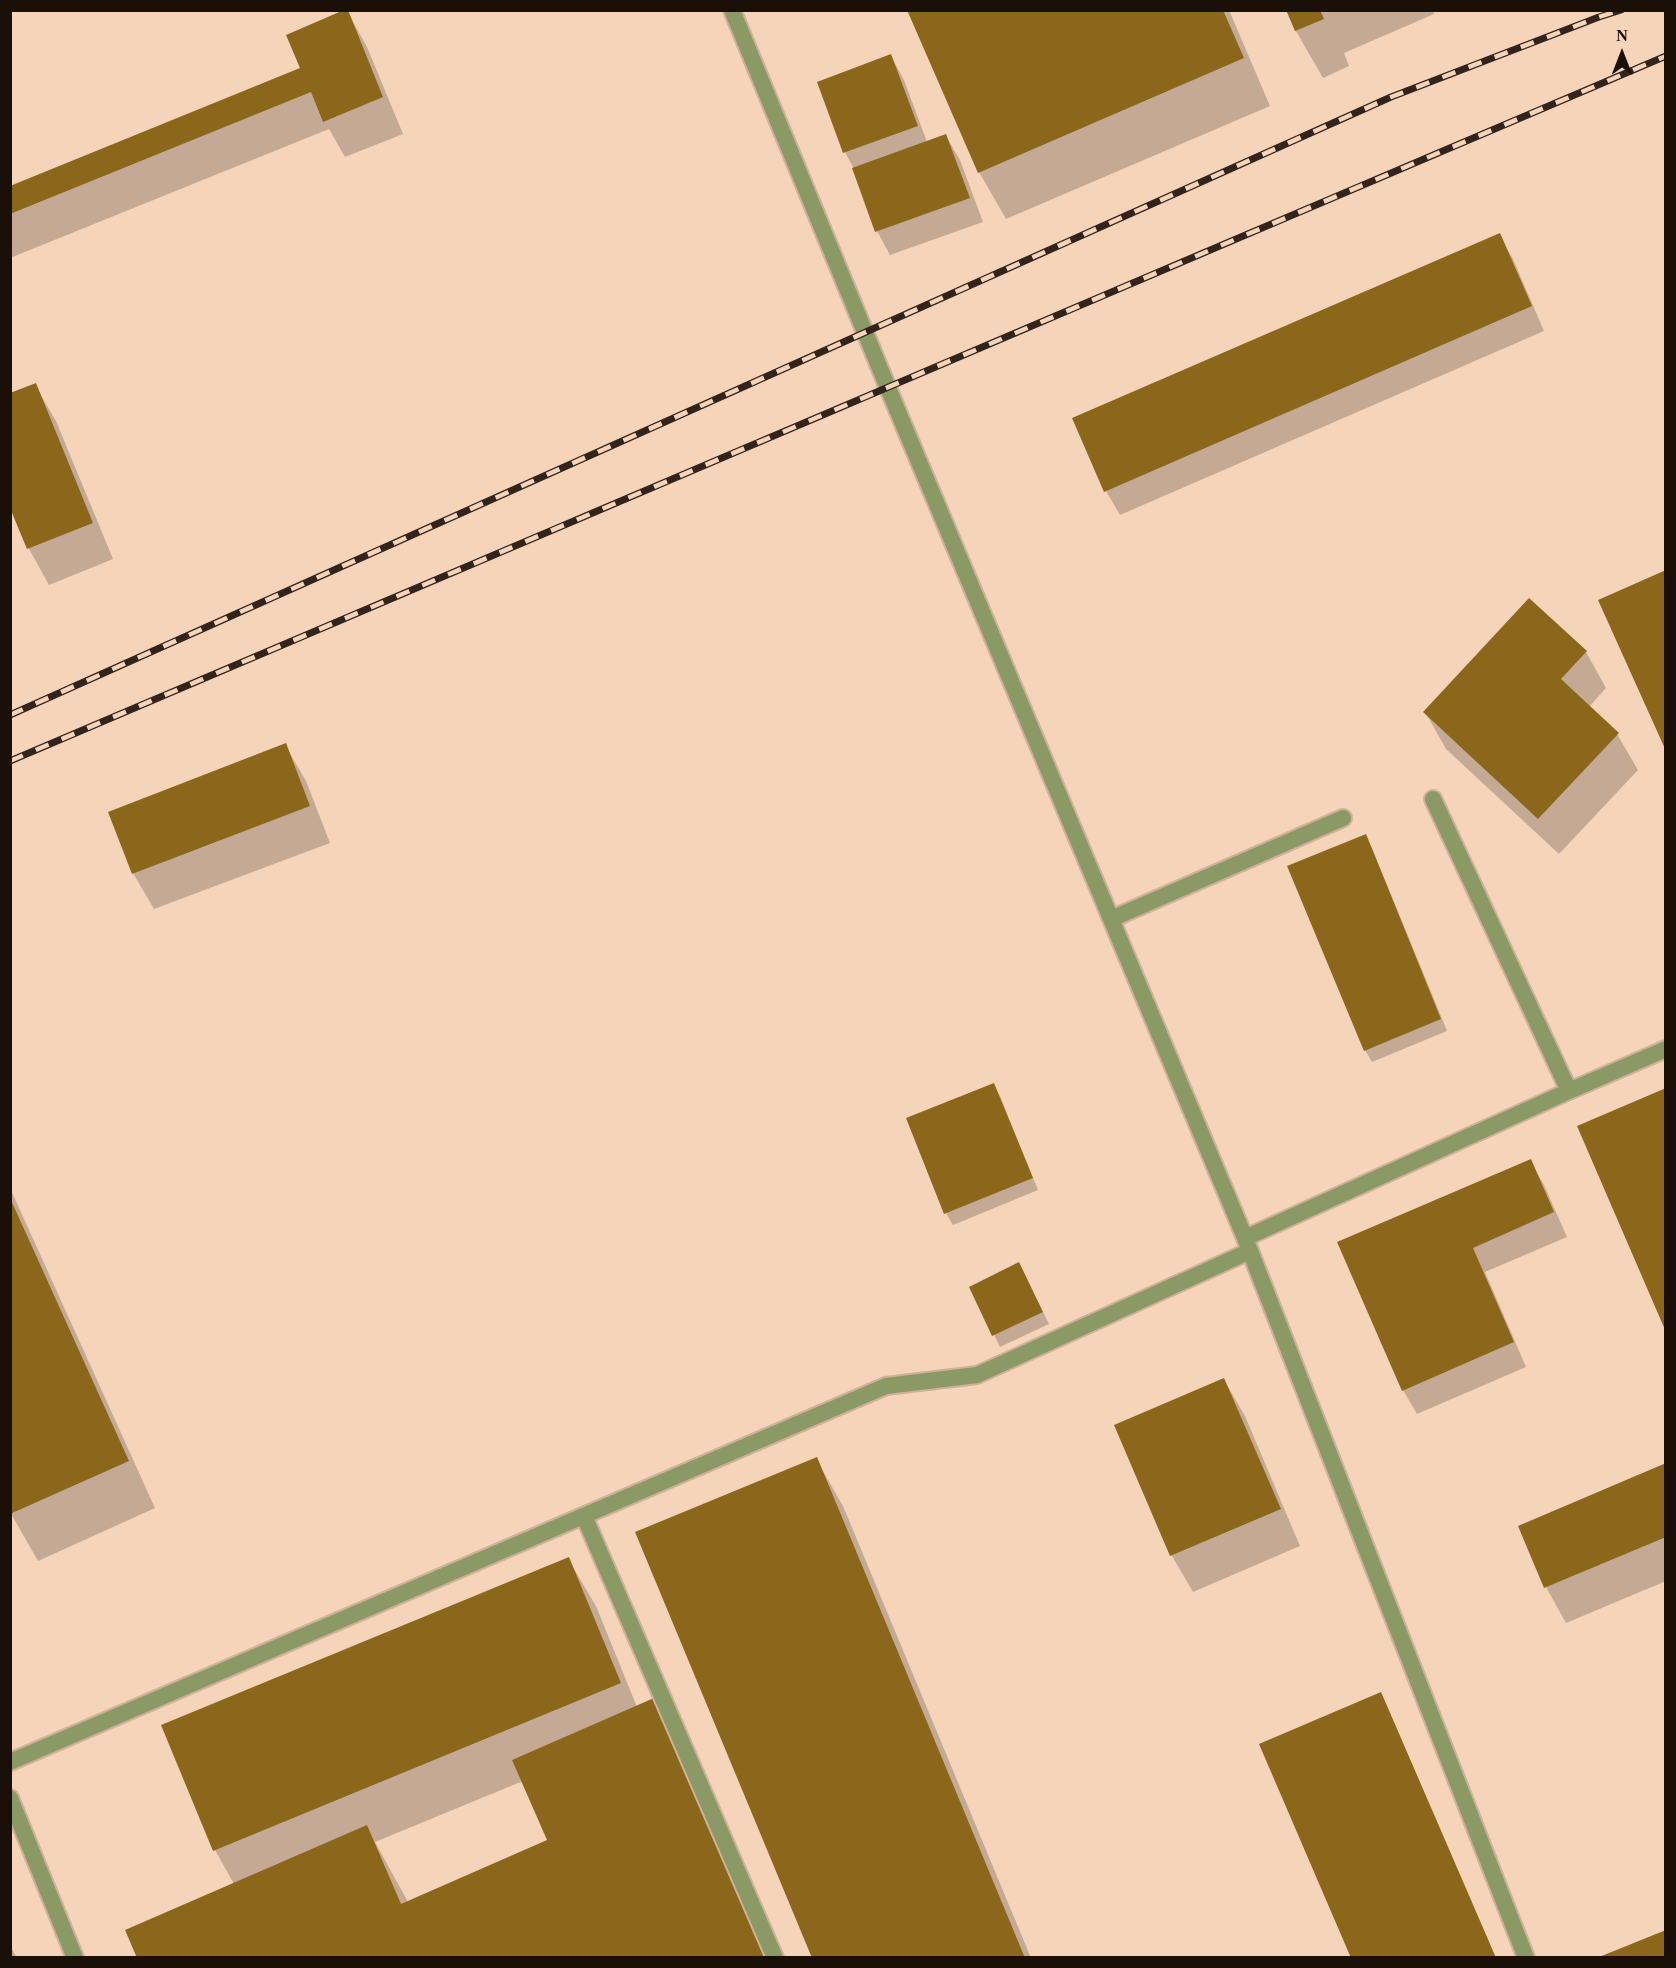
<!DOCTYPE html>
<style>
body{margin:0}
#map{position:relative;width:1676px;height:1968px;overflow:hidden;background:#f5d4b9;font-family:Georgia,serif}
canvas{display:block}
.frame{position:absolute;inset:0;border:12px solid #1b1007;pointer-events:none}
.north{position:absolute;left:1592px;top:24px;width:60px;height:60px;-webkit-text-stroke:4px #f5d4b9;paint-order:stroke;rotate:0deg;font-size:16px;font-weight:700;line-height:24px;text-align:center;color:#1b1007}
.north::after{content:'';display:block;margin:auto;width:21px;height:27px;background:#1b1007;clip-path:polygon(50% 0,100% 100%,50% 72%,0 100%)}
</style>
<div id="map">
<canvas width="1676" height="1968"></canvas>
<div class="frame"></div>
<div class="north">N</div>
</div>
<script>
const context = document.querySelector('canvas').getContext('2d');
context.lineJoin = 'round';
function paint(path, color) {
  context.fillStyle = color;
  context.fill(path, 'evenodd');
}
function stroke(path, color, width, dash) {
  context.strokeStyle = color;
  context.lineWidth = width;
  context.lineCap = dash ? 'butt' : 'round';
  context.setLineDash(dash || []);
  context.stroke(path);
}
paint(new Path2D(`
 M909 10H1229L1270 106 1006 219 979 172Z
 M1287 10H1433L1434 14 1344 53 1349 66 1323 78 1296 31Z
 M347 11 367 47 403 134 345 157 329 129 10 258V187L302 68Z
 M891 56 904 80 927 142 946 136 960 160 983 222 890 255 877 231 854 169 845 152 819 83Z
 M1499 235 1513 259 1544 331 1120 515 1106 491Z
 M35 385 56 421 113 559 49 585 29 549 10 504Z
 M1586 652 1606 688 1589 707 1617 734 1638 770 1559 854 1446 749 1425 712Z
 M285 745 306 781 330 843 154 909 133 873Z
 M1365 836 1372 848 1447 1031 1372 1062 1365 1050Z
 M993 1084 1000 1096 1038 1190 953 1225 946 1213Z
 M1530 1161 1544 1185 1567 1237 1485 1272 1526 1367 1417 1414 1403 1390 1339 1242Z
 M10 1188 155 1508 38 1561 10 1512Z
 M1025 1276 1049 1324 1000 1347 971 1287Z
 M1224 1380 1245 1416 1300 1546 1193 1592 1172 1556 1116 1426Z
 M816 1459 843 1506 1031 1958H813Z
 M1666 1465V1581L1566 1623 1546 1587 1520 1527Z
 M568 1559 596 1606 637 1707 774 1958H138L234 1884 215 1850 163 1726ZM523 1781 549 1841 408 1902 375 1842Z
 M1380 1694 1387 1706 1496 1958H1352Z
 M10 1946 17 1958H10Z`), '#0003');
paint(new Path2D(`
 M344 10H348L383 97 323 122 311 92 10 214V186L300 68 286 35Z
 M907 10H1223L1244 58 978 173Z
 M1286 10H1320L1324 19 1295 31Z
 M891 54 918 126 843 153 817 82Z
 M946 134 970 198 875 232 852 168Z
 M1500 233 1532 306 1104 492 1072 418Z
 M36 383 93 523 27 549 10 508V393Z
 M1666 570V751L1598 600Z
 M1529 598 1587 651 1561 679 1619 733 1538 819 1423 712Z
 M286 743 310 806 132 874 108 812Z
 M1366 834 1441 1019 1364 1051 1287 866Z
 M994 1083 1033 1178 944 1214 906 1118Z
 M1666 1088V1332L1577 1126Z
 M1531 1159 1554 1212 1473 1248 1514 1342 1402 1391 1337 1242Z
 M10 1198 129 1461 10 1514Z
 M1019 1262 1043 1312 992 1336 969 1287Z
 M1224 1378 1281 1509 1170 1556 1114 1425Z
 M817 1457 1025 1958H812L635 1532Z
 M1666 1463V1537L1544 1588 1518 1526Z
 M569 1557 621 1683 213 1851 161 1725Z
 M1381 1692 1496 1958H1351L1259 1744Z
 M654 1698 766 1958H137L125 1930 367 1825 401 1904 547 1840 512 1760Z
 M1666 1930V1958H1599V1957Z`), '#8b671b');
const service = new Path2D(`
 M732 10 888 388 1245 1238 1526 1958
 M1433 799 1569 1091
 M1111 919 1343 818
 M1245 1238 1569 1091 1666 1049
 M584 1516 775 1958
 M10 1762 886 1386 977 1375 1250 1251
 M10 1798 75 1958`);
stroke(service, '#ceb199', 20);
stroke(service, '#8b9967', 16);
const rail = new Path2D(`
 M10 715 1391 97 1599 17 1621 10
 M10 761 1666 56`);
stroke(rail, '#32241a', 7);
stroke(rail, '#f5d4b9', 4.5, [14]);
</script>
